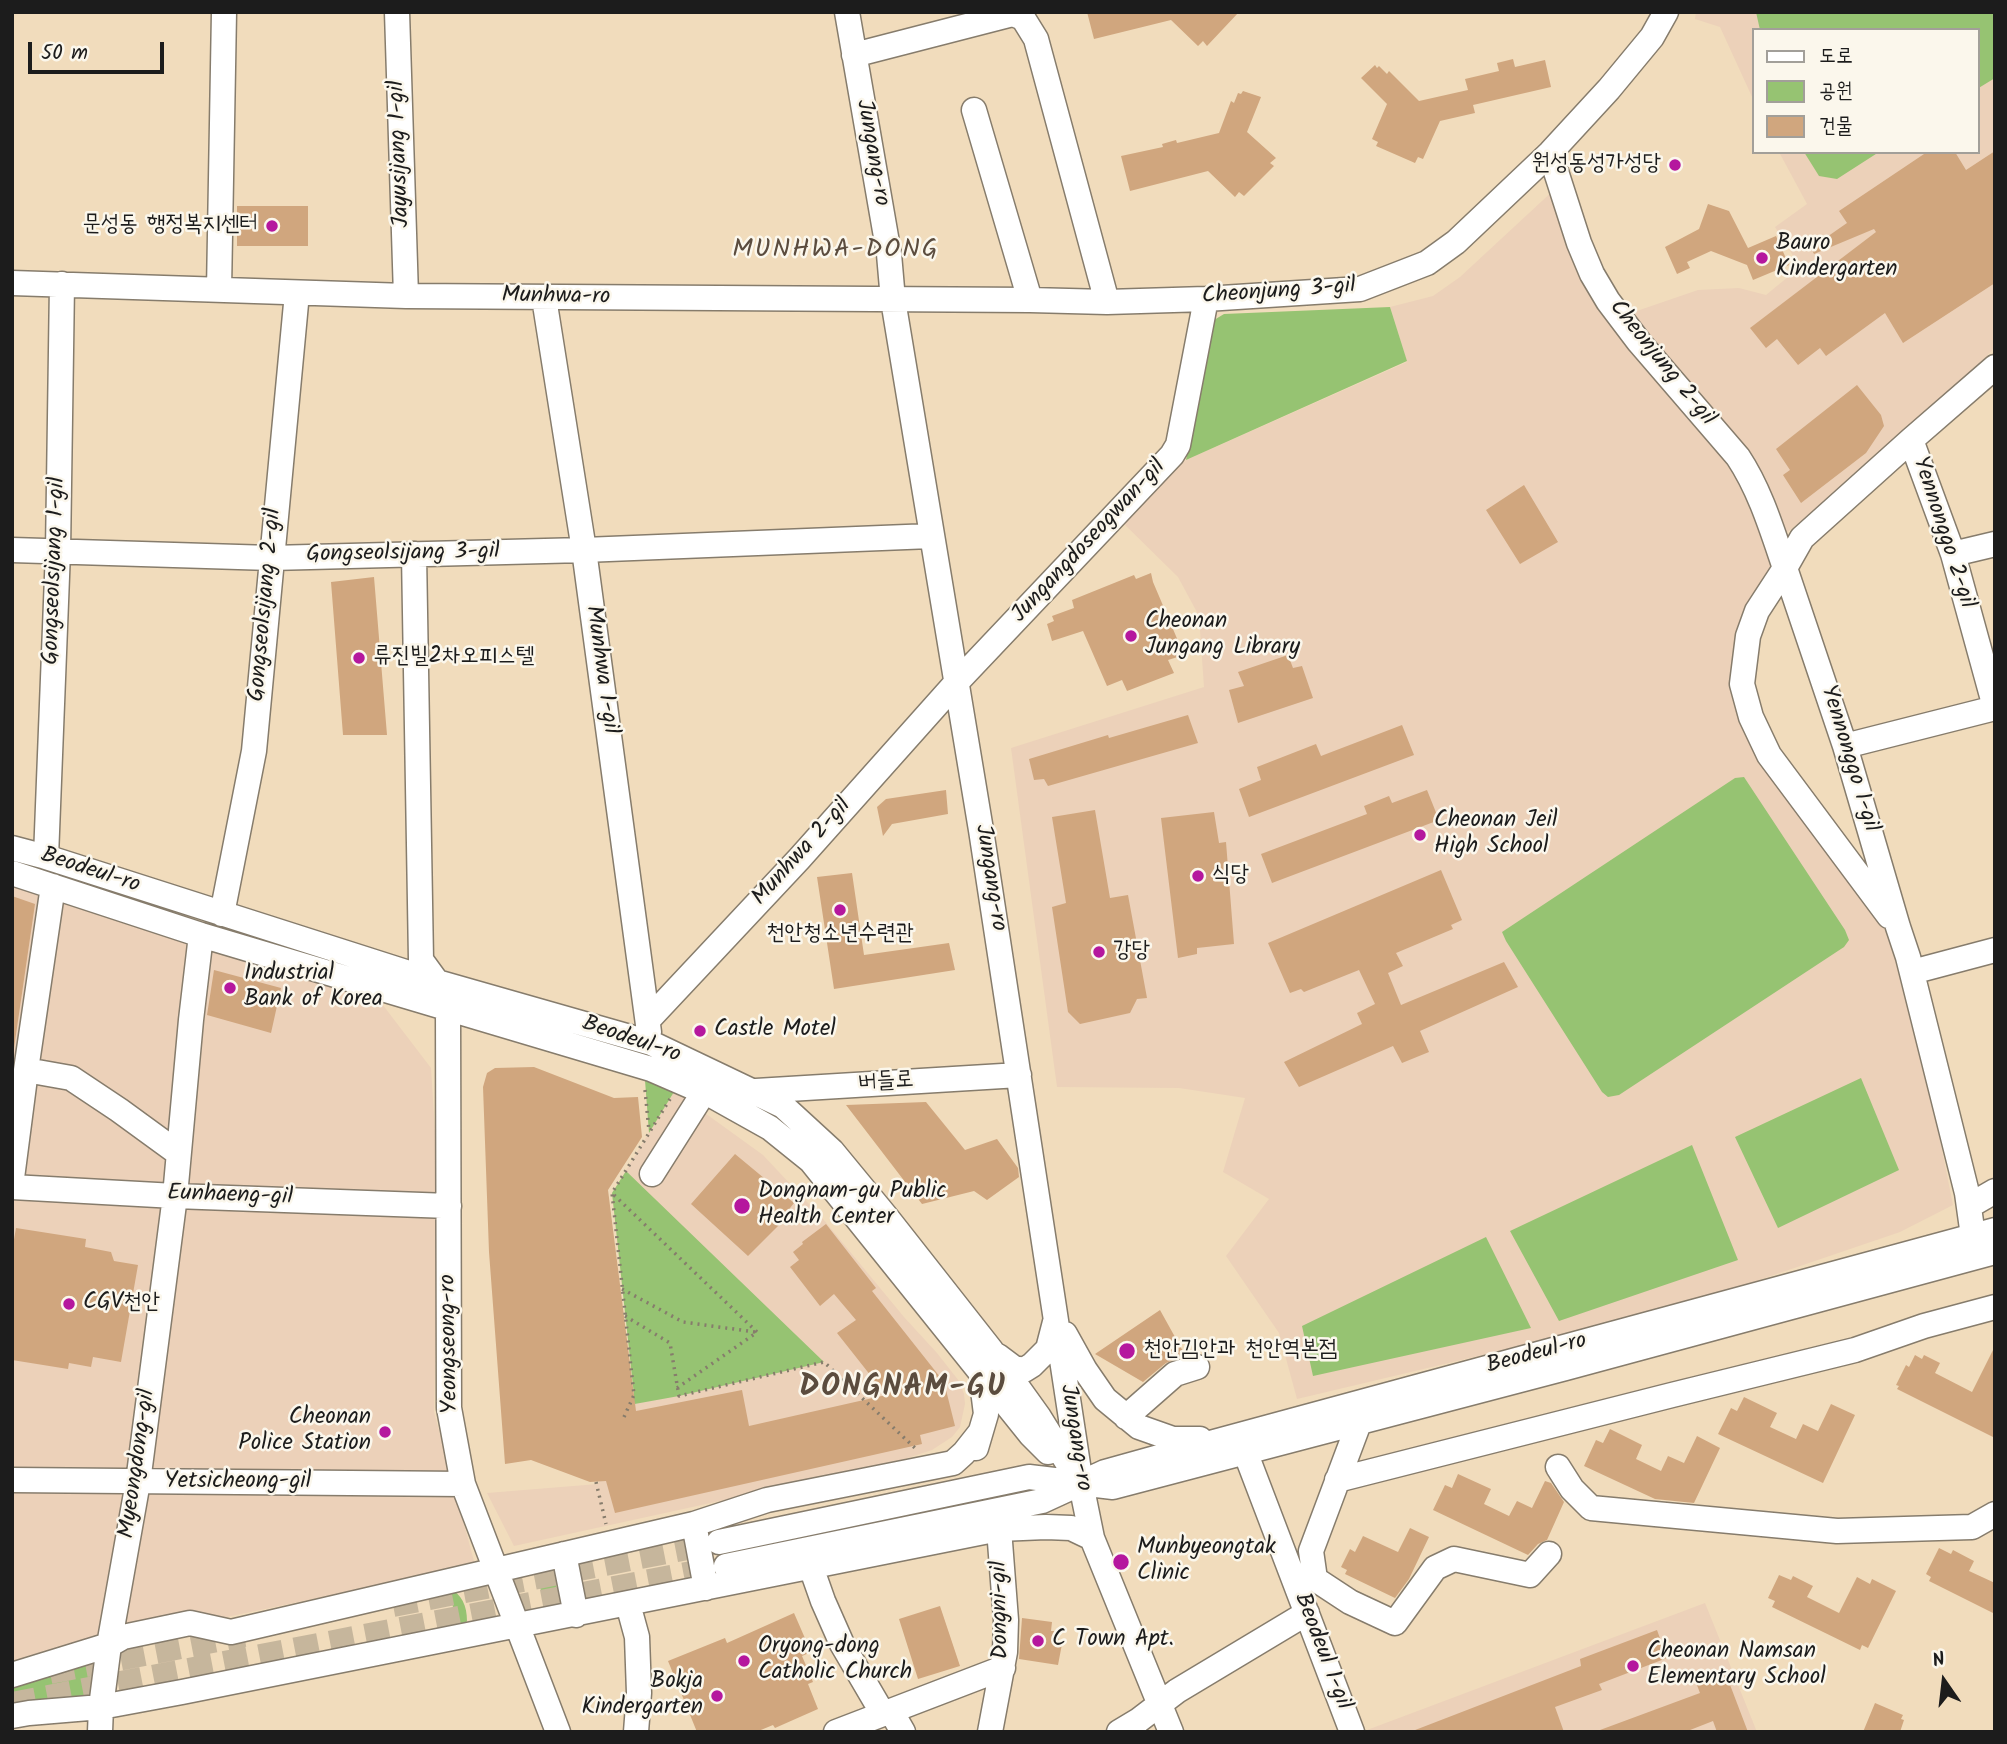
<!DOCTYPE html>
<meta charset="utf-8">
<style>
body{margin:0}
#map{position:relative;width:2007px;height:1744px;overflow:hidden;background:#f1dcbc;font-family:Kalam,"Poor Story",sans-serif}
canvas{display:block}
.frame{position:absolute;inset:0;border:14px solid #1c1c1c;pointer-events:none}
.legend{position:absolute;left:1752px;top:28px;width:228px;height:126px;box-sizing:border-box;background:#fbf7ec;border:2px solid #a29f99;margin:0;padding:9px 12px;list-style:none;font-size:21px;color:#1c1c1c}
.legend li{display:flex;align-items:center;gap:14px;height:35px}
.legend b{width:35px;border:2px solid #a29f99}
.north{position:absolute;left:1909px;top:1646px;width:70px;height:70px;-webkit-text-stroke:5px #fbf7ec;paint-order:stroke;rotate:346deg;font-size:19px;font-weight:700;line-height:28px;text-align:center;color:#1c1c1c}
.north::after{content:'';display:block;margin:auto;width:24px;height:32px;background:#1c1c1c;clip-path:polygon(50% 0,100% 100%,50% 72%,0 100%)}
.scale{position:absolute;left:28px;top:42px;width:136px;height:32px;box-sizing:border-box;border:4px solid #1c1c1c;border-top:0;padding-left:9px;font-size:21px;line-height:24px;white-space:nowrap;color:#1c1c1c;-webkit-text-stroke:5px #fbf7ec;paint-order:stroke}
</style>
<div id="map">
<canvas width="2007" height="1744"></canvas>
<div class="frame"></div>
<ul class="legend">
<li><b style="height:9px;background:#fff"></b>도로</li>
<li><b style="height:19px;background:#96c372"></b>공원</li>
<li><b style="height:19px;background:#d0a67e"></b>건물</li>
</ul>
<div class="north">N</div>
<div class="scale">50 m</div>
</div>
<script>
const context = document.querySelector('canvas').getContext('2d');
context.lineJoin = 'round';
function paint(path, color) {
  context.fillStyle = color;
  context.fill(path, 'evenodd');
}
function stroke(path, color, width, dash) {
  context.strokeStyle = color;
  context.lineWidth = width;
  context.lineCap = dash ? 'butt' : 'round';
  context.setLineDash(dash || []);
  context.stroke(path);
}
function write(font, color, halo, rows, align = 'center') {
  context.font = font + ' Kalam,"Poor Story",sans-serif';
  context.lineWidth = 5;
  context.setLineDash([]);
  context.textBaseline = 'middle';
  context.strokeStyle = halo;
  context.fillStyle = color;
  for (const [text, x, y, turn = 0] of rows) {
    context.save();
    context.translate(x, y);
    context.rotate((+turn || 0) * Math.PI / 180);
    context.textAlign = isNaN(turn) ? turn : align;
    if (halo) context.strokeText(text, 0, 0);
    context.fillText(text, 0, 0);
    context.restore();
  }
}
paint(new Path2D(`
 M1696 12H1995V347L1932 416 1785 534 1628 314 1698 290 1739 288 1766 295 1800 267 1775 227 1807 204 1779 152H1977V30H1753V99L1720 27 1695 19Z
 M1556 188 1566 223 1740 475 1774 572 1744 609 1732 662 1736 707 1877 915 1904 959 1953 1205 1900 1232 1668 1311 1297 1399 1279 1333 1226 1256 1269 1199 1223 1172 1245 1098 1179 1088 1057 1087 1011 748 1204 687 1199 616 1178 577 1122 522 1186 460 1407 362 1390 307 1433 296 1460 277Z
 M12 882 376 996 431 1068 439 1194 434 1412 475 1565 12 1662Z
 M680 1082 691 1103 763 1155 823 1219 904 1317 937 1353 959 1381 964 1394 965 1404 960 1427 952 1437 932 1450 889 1464 514 1546 487 1493 598 1484 637 1395 612 1193Z
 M1705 1603 1757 1732H1368L1367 1730Z`), '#ecd1b9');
paint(new Path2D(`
 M1756 12H1995V78L1977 89V30H1760Z
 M1804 152H1879L1837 179 1819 176Z
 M1390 307 1407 361 1186 460 1214 320 1224 314Z
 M1744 777 1845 930 1849 940 1844 947 1619 1095 1608 1097 1602 1092 1506 941 1502 932 1735 778Z
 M644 1067 680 1082 649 1133Z
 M1861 1078 1899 1170 1778 1228 1735 1137Z
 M1692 1145 1738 1260 1559 1321 1510 1231Z
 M626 1171 824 1362 679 1396 629 1405 634 1395 612 1193Z
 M1486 1237 1531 1328 1313 1376 1302 1326Z
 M552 1563 561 1610C541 1604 529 1574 552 1563Z
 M448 1587C462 1594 467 1606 467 1621L459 1631Z
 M92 1662 88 1698 24 1710 21 1697 12 1699V1681Z`), '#96c372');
paint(new Path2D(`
 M1087 12H1239L1207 46 1203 41 1198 46 1171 20 1094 39Z
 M1513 59 1515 67 1545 60 1551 87 1473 105 1475 113 1440 121 1423 159 1418 157 1415 163 1376 146 1378 142 1372 139 1387 104 1361 78 1375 65 1377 68 1379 66 1387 74 1389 71 1419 101 1468 90 1465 79 1499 71 1497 63Z
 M1243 91 1261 97 1247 132 1276 158 1270 163 1274 166 1244 196 1239 192 1235 197 1208 171 1130 191 1121 156 1163 147 1162 144 1176 140 1177 143 1219 133 1231 101 1234 103 1238 93 1241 94Z
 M1995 151V283L1903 343 1885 313 1826 356 1820 348 1798 365 1777 339 1766 348 1750 328 1876 232 1874 229 1814 254 1811 248 1847 223 1839 211 1927 152H1955L1966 170Z
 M1708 204 1729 211 1748 248 1776 236 1789 265 1753 280 1747 265 1711 251 1687 262 1690 268 1677 274 1665 247 1699 229Z
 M237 206H308V246H237Z
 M1857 385 1881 415 1884 426 1866 453 1801 503 1783 475 1790 470 1776 449Z
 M1524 485 1558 542 1520 564 1486 510Z
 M1151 573 1153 582 1184 655 1168 660 1174 673 1127 691 1122 680 1107 686 1083 631 1052 641 1047 624 1054 621 1052 616 1074 608 1072 600 1134 575 1136 579Z
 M374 577 387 735H343L331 582Z
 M1288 655 1293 668 1302 666 1313 698 1238 723 1229 690 1244 686 1238 672Z
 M1188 715 1198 743 1048 786 1044 779 1034 780 1029 759 1108 735 1109 738Z
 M1402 725 1414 755 1249 817 1239 789 1261 780 1257 767 1316 744 1321 756Z
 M946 790 948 814 892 824 883 836 877 807 886 799Z
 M1427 790 1439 820 1272 883 1261 854 1367 814 1364 806 1389 796 1392 803Z
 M1095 810 1110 898 1128 895 1147 998 1137 999 1130 1013 1080 1024 1068 1012 1052 907 1066 903 1052 817Z
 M1214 812 1219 843 1226 842 1234 944 1197 948V954L1178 958 1161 818Z
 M1441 870 1462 920 1451 925 1453 929 1396 953 1403 966 1388 973 1401 1005 1504 962 1518 987 1420 1031 1429 1052 1402 1063 1393 1046 1299 1087 1284 1062 1362 1024 1357 1013 1375 1004 1359 970 1304 992 1301 989 1290 993 1268 943Z
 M852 873 864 955 949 943 955 970 834 989 817 877Z
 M12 896 35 904 13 1055H12Z
 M214 970 281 988 271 1033 207 1015Z
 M534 1067 614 1098 638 1097 642 1137 608 1190 636 1411 742 1390 749 1426 886 1395 837 1333 856 1320 834 1294 820 1306 790 1267 799 1260 793 1252 803 1244 802 1242 826 1224 876 1288 872 1291 944 1382 955 1426 920 1435 922 1444 615 1513 606 1481 590 1482 531 1460 505 1464 489 1252 483 1087 487 1073 495 1068Z
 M926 1102 965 1150 997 1139 1018 1168 1019 1177 987 1200 974 1191 922 1204 846 1105Z
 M735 1154 794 1203 790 1208 793 1211 748 1256 691 1204Z
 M16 1228 86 1239 85 1247 111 1252 114 1261 138 1265 121 1362 93 1357 91 1367 69 1363 68 1369 12 1360V1251Z
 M1160 1310 1185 1355 1166 1363 1143 1382 1095 1354Z
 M1995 1346V1438L1897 1389 1899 1386 1896 1385 1906 1365 1909 1367 1915 1355 1922 1359 1924 1355 1940 1363 1935 1373 1972 1392Z
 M1744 1397 1777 1413 1770 1427 1796 1439 1803 1424 1818 1431 1831 1404 1855 1415 1823 1483 1718 1434 1731 1408 1737 1411Z
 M1610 1429 1642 1445 1636 1459 1661 1471 1668 1456 1684 1463 1697 1436 1720 1448 1694 1503 1655 1499 1584 1466 1596 1440 1603 1443Z
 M1458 1474 1491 1489 1484 1504 1509 1516 1517 1501 1532 1508 1545 1481 1551 1483 1564 1502 1547 1540 1538 1544 1528 1555 1433 1510 1445 1485 1452 1488Z
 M1410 1528 1429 1537 1409 1579 1395 1598 1345 1574 1347 1570 1341 1567 1350 1549 1355 1552 1363 1536 1398 1552Z
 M1939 1548 1951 1554 1953 1550 1974 1561 1969 1571 1995 1583V1614L1929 1581 1931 1577 1926 1574Z
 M1779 1575 1791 1580 1793 1576 1813 1586 1807 1597 1839 1613 1857 1577 1870 1584 1872 1579 1896 1591 1868 1648 1862 1645 1860 1650 1772 1607 1775 1601 1768 1598Z
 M940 1606 960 1666 918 1679 899 1619Z
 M794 1613 811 1652 802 1656 813 1682 808 1684 818 1709 775 1728 773 1725 756 1732H697L668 1661 725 1638 727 1643Z
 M1022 1618 1052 1622 1051 1631H1056L1055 1638H1059L1058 1644H1062L1058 1665 1019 1659Z
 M1657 1630 1667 1658 1599 1684 1602 1690 1555 1707 1564 1732H1410L1581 1666 1580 1659Z
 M1724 1669 1748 1732H1717L1713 1721 1685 1732H1600V1730L1700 1693 1695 1680Z
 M1875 1703 1903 1715 1901 1719 1904 1720 1900 1732H1863Z`), '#d0a67e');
stroke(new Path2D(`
 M393 1605 718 1542
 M50 1672 244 1635
 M12 1704 723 1567`), '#c6b69c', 24, [24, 12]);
const minor = new Path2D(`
 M397 12 406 296
 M847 12 889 254 893 300 981 830 1081 1484 1092 1538 1171 1732
 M854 55 1013 14 1023 18 1036 39 1107 302
 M974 110 1030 300
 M1550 153 1579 243 1592 274 1608 301 1639 342 1738 457C1760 490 1772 530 1785 568L1757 611 1748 636 1742 684 1751 717 1769 755 1889 916
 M12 283 406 296 1030 300 1107 302 1206 299 1360 289 1427 263 1456 242 1550 153 1609 89 1652 37 1666 12
 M219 290 224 12
 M544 298 584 550 649 1032
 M1911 440 1953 554 1995 707
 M12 550 271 558 584 550 931 536
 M414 554 421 960 437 982 448 1008 449 1408 463 1484 558 1732
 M1953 554 1995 544
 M1845 746 1995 708
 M12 848 46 857 437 982 651 1043 783 1106 832 1151 888 1219 991 1350 1039 1417 1075 1475
 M46 857 58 551 62 284
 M12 873 201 935 651 1069 711 1095 770 1128 811 1161 1031 1435 1048 1452
 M222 914 254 751 297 293
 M1912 972 1995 950
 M648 1020 799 859 956 683 1172 455 1178 445 1206 299
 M26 1070 71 1078 119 1110 178 1153
 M756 1091 1019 1075
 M652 1174 704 1092
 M12 1178 26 1070 53 886
 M12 1187 175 1196 449 1206
 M1969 1206 1995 1191
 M1973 1236 1967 1193 1908 957 1898 927 1845 746 1785 568 1802 538 1911 440 1995 367
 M1065 1334 1085 1370 1105 1399 1139 1427 1173 1439H1200
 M998 1356 1014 1368 1024 1370 1032 1365 1048 1349 1055 1322
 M1126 1417 1175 1374 1197 1367
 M1359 1423 1311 1551 1315 1579 1350 1602 1395 1623 1435 1568 1454 1559 1530 1575 1549 1554
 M976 1448 986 1414 981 1374
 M1246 1454 1352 1732
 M1558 1467 1572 1489 1591 1508 1837 1531 1972 1527 1995 1514
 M12 1480 463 1484
 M1337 1480 1672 1395 1855 1350 1924 1326 1995 1307
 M694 1524 706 1588
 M719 1542 1029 1477 1113 1487 1566 1368 1995 1252
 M564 1554 576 1615
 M726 1566 1042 1501 1105 1472 1166 1455 1995 1230
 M811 1567 823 1601 842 1644 883 1714
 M628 1604 637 1637 639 1693 636 1732
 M12 1675 109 1645 123 1637 190 1623 231 1632 694 1524 767 1500 953 1463 964 1453 979 1434
 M891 1711 903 1732
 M12 1716 29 1713 101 1707 182 1692 999 1529 1046 1527 1071 1528 1092 1538
 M100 1732 101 1707 109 1645 138 1482 175 1196 191 1020 201 935
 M836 1732 1003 1668
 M990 1732 1005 1652 1006 1620 999 1529
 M1119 1732 1139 1720 1177 1691 1307 1613`);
stroke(minor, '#867c6c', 27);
stroke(new Path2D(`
 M645 1090 649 1131
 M614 1195 757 1332
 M622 1289 683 1322 755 1332
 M625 1316 670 1343 679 1396 824 1362 916 1449
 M677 1388 756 1333
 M624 1417 634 1395 612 1193 670 1099
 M596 1482 606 1524`), '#867c6c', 3.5, [2, 5]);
stroke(minor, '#fff', 24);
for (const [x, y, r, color] of [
 [1675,165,7,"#b5179e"],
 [272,226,7,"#b5179e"],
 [1762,258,7,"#b5179e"],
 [1131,636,7,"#b5179e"],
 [359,658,7,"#b5179e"],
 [1420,835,7,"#b5179e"],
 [1198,876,7,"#b5179e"],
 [840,910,7,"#b5179e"],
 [1099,952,7,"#b5179e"],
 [230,988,7,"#b5179e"],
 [700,1031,7,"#b5179e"],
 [742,1206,9,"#b5179e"],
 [69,1304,7,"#b5179e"],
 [1127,1351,9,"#b5179e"],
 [385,1432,7,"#b5179e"],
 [1121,1562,9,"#b5179e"],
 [1038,1641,7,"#b5179e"],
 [744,1661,7,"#b5179e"],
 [1633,1666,7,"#b5179e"],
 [717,1696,7,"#b5179e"]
]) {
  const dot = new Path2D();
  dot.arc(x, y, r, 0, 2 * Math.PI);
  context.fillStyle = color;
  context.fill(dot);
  stroke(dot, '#fbf7ec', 2.5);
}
write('23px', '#1c1c1c', '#fbf7ec', [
 ["Jungang-ro",871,153,80],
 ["Jayusijang 1-gil",401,154,-92],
 ["Cheonjung 3-gil",1279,293,-4],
 ["Munhwa-ro",556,298,1],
 ["Cheonjung 2-gil",1661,364,51],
 ["Yennonggo 2-gil",1942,533,72],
 ["Jungangdoseogwan-gil",1090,542,-47],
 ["Gongseolsijang 3-gil",403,555,-1],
 ["Gongseolsijang 1-gil",56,571,-88],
 ["Gongseolsijang 2-gil",267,605,-85],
 ["Munhwa 1-gil",600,670,82],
 ["Yennonggo 1-gil",1848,759,73],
 ["Munhwa 2-gil",803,853,-48],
 ["Beodeul-ro",90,872,18],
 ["Jungang-ro",989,878,81],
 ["Beodeul-ro",631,1041,19],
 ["버들로",886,1083,-3],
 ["Eunhaeng-gil",230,1197,2],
 ["Yeongseong-ro",451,1344,-91],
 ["Beodeul-ro",1537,1355,-15],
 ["Jungang-ro",1074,1438,81],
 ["Myeongdong-gil",139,1464,-82],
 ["Yetsicheong-gil",238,1483],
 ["Dongni-gil",1002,1610,-91],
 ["Beodeul 1-gil",1321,1652,69]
]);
write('23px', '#1c1c1c', '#fbf7ec', [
 ["원성동성가성당",1661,165,"right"],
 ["문성동 행정복지센터",258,226,"right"],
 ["Bauro",1776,245],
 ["Kindergarten",1776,271],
 ["Cheonan",1145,623],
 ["Jungang Library",1145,649],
 ["류진빌2차오피스텔",373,658],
 ["Cheonan Jeil",1434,822],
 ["High School",1434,848],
 ["식당",1212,876],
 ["천안청소년수련관",840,935,"center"],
 ["강당",1113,952],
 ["Industrial",244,975],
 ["Bank of Korea",244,1001],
 ["Castle Motel",714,1031],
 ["Dongnam-gu Public",758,1193],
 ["Health Center",758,1219],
 ["CGV천안",83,1304],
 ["천안김안과 천안역본점",1143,1351],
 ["Cheonan",371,1419,"right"],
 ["Police Station",371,1445,"right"],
 ["Munbyeongtak",1137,1549],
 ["Clinic",1137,1575],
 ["C Town Apt.",1052,1641],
 ["Oryong-dong",758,1648],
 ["Catholic Church",758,1674],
 ["Cheonan Namsan",1647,1653],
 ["Elementary School",1647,1679],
 ["Bokja",703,1683,"right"],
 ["Kindergarten",703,1709,"right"]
], 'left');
context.letterSpacing = '2px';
write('26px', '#5b4c3e', '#fbf7ec', [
 ["MUNHWA-DONG",836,252]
]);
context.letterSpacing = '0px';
context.letterSpacing = '2px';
write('bold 30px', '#5b4c3e', '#fbf7ec', [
 ["DONGNAM-GU",903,1390]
]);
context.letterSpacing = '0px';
</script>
